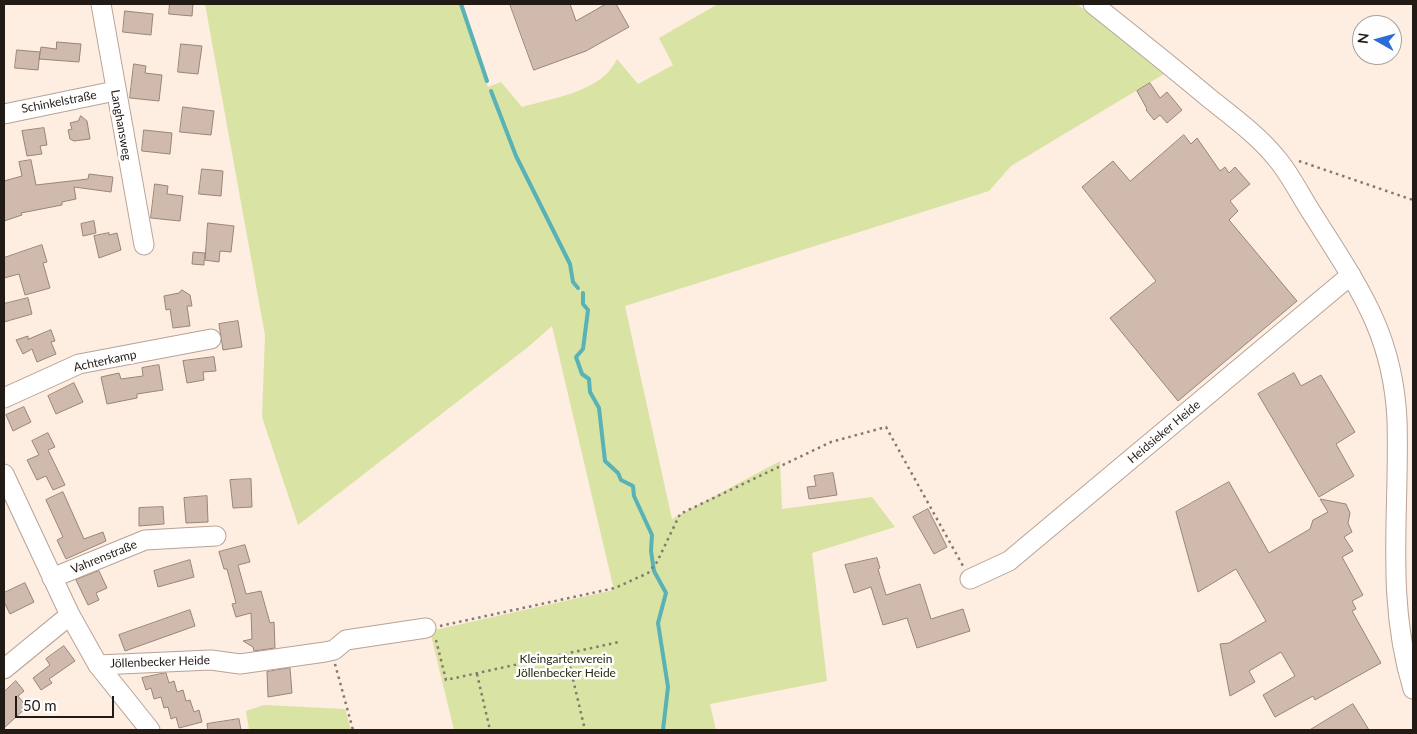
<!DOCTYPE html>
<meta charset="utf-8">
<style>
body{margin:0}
#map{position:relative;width:1417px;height:734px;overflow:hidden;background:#feede1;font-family:Lato,sans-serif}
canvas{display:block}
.frame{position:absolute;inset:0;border:5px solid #221a15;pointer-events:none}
.north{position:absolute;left:1352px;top:15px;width:50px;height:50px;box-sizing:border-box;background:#fefefe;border:1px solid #a6a3a1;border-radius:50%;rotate:277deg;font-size:14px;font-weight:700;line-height:20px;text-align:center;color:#221a15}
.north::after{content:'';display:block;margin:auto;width:18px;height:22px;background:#2c6cd9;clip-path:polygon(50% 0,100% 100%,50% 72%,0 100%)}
.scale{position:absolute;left:15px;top:696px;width:99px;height:22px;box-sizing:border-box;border:2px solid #221a15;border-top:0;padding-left:6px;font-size:15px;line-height:18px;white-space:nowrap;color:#221a15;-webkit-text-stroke:4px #fefefe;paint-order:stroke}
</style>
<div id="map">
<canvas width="1417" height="734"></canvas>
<div class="frame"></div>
<div class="north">N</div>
<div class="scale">50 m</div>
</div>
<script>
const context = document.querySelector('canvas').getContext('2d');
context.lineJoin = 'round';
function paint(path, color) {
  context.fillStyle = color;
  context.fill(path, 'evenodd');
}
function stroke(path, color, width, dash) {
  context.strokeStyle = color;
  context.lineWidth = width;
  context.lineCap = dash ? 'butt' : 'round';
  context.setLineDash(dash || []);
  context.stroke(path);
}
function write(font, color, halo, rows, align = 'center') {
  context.font = font + ' Lato,sans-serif';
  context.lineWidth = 5;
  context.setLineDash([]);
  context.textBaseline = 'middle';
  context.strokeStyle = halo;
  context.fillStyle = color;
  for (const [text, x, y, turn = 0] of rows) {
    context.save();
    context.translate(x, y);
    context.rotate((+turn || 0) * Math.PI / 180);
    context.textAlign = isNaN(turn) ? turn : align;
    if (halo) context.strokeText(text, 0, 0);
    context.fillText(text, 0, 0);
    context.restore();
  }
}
paint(new Path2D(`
 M205 4H460L488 87 501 82 522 107C553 98 602 92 617 59L638 84 673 65 659 38 718 4H1077L1164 74 1011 166 989 191 625 306 672 519 780 461 782 509 872 497 895 527 812 553 827 681 710 704 716 730H454L430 631 614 590 552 326 528 347 298 525 262 417 265 335Z
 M264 705 345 709 351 730H249L246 711Z`), '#d9e3a4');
stroke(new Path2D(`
 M461 4 487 81
 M491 91 516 156 570 264 573 282 578 288
 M583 293V304L588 310 583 349 576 357 582 374 589 379 590 392 599 408 605 461 618 473 621 480 633 486 634 496 652 535 651 551 654 571 666 593 658 623 668 687 663 730`), '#58b2b6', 4);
const building = new Path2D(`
 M170 4H193L192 16 169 14Z
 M510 4H570L576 21 606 4H616L629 27 586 51 534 70Z
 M125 11 153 14 151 35 123 32Z
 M57 42 81 44 79 62 39 59 41 47 56 49Z
 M181 44 202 46 198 74 178 72Z
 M17 50 40 52 38 70 15 68Z
 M134 64 146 66 145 73 162 75 159 101 130 98Z
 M1150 83 1160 98 1167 92 1182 110 1167 123 1160 115 1154 120 1146 110 1147 109 1137 91Z
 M183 107 214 111 211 135 180 132Z
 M81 116 87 121 90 139 74 141 70 139 68 130 72 129 70 123 78 121Z
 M44 128 47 145 40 146 42 154 27 156 22 131Z
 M144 130 172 133 170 154 142 151Z
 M1184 135 1191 144 1197 138 1220 171 1225 167 1229 173 1235 167 1250 184 1230 201 1238 211 1229 220 1297 301 1178 401 1110 318 1156 281 1082 187 1113 161 1130 181Z
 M31 160 36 185 88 179 89 174 113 177 111 192 74 187 76 199 62 202V205L21 213 22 215 4 221V181L22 176 19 162Z
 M202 169 223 171 221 196 199 194Z
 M155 184 168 186 167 194 183 196 180 221 151 218Z
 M94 221 96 233 83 236 81 224Z
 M208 223 234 226 231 252 220 251 219 262 204 260V265L192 264 193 252 205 253V259Z
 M109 233V235L117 233 121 250 99 258 94 236Z
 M42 245 47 262 43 263 50 288 25 295 19 274 4 278V258Z
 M182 290 190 295 192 306H187L190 326 173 328 170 309 166 310 164 296 179 293Z
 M28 298 32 314 4 322V304Z
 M238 321 242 347 223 350 219 324Z
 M51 330 55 341 51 342 56 354 37 362 32 349 23 354 16 340 28 336V339Z
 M214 357 216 371 203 372 204 380 187 383 183 361Z
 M159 365 163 390 137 394V398L107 404 101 377 119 373 121 379 143 376 142 368Z
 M1294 373 1301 386 1321 375 1355 432 1336 444 1354 476 1319 497 1258 394Z
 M74 383 83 402 56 414 48 396Z
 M24 407 31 422 13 431 6 415Z
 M48 433 55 447 48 450 65 485 53 490 46 476 37 480 27 460 39 455 32 441Z
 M833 473 837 495 809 499 807 487 816 486 814 476Z
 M251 479 252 507 233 508 230 480Z
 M1229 482 1269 553 1310 529 1313 520 1328 512 1320 499 1346 504 1350 513 1348 523 1352 532 1344 537 1353 551 1342 557 1363 595 1352 601 1356 609 1352 611 1381 663 1315 700 1313 696 1275 717 1263 695 1295 676 1281 652 1249 671 1255 682 1230 696 1220 644 1229 643 1266 621 1236 569 1198 592 1176 512Z
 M63 492 84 539 103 532 106 541 66 559 57 540 63 537 46 500Z
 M207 496 208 522 186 523 184 498Z
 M163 507 164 524 139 526V508Z
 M928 509 947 547 934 554 913 517Z
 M245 545 250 562 238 565 246 594 261 591 270 623 274 622 275 648 254 651 253 647 243 641 252 639 251 613 236 617 232 604 236 603 227 569H224L219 552Z
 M877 558 880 568 878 569 886 595 920 584 931 619 963 609 970 631 917 648 907 618 883 625 871 587 854 593 845 565Z
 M190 560 194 577 158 587 154 571Z
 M99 571 107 588 96 593 99 600 88 605 76 580Z
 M25 583 34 602 10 614 4 602V593Z
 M190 610 195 626 125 651 119 635Z
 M64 646 75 661 49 679 52 683 41 690 33 678 50 665 46 659Z
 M290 668 292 693 268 697 267 672Z
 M166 673 169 683 174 681 177 692 183 690 186 701 190 700 194 712 199 710 202 722 179 728 176 717 171 719 168 707 164 708 161 697 154 699 151 688 146 690 142 678Z
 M16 681 24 691 18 696 27 707 4 728V692Z
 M1353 704 1369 730H1310Z
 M239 719 241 730H208L207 724Z`);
paint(building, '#d0baad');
stroke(building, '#998578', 1);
const minor = new Path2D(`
 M101 4 144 245
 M1093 4C1132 35 1171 66 1209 98 1233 117 1259 136 1278 160 1292 177 1302 199 1315 218 1359 288 1393 334 1397 420 1400 513 1385 597 1413 689
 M4 114 115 91
 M4 398 79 364 211 339
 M4 474 70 615 98 665 150 730
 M52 578 145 540 216 536
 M970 579 1009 561 1351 275
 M98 665 211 660 240 664 325 652 334 650 346 640 426 628
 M4 669 70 615`);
stroke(minor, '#b8a396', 21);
stroke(new Path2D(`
 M1299 161 1413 200
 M440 626 615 588 648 573 657 562 680 514 831 442 886 427 963 566
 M436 640 446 680 619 642
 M567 654 585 730
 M335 664 353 730
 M477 674 490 730`), '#857971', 2.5, [2.5, 4]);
stroke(minor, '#fff', 19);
write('12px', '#221a15', '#fefefe', [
 ["Schinkelstraße",59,102,-11],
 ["Langhansweg",121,125,80],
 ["Achterkamp",105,361,-12],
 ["Heidsieker Heide",1164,432,-40],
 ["Vahrenstraße",104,557,-22],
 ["Jöllenbecker Heide",160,662,-2]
]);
write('12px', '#282c0f', '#fefefe', [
 ["Kleingartenverein",566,659],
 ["Jöllenbecker Heide",566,673]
]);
</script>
